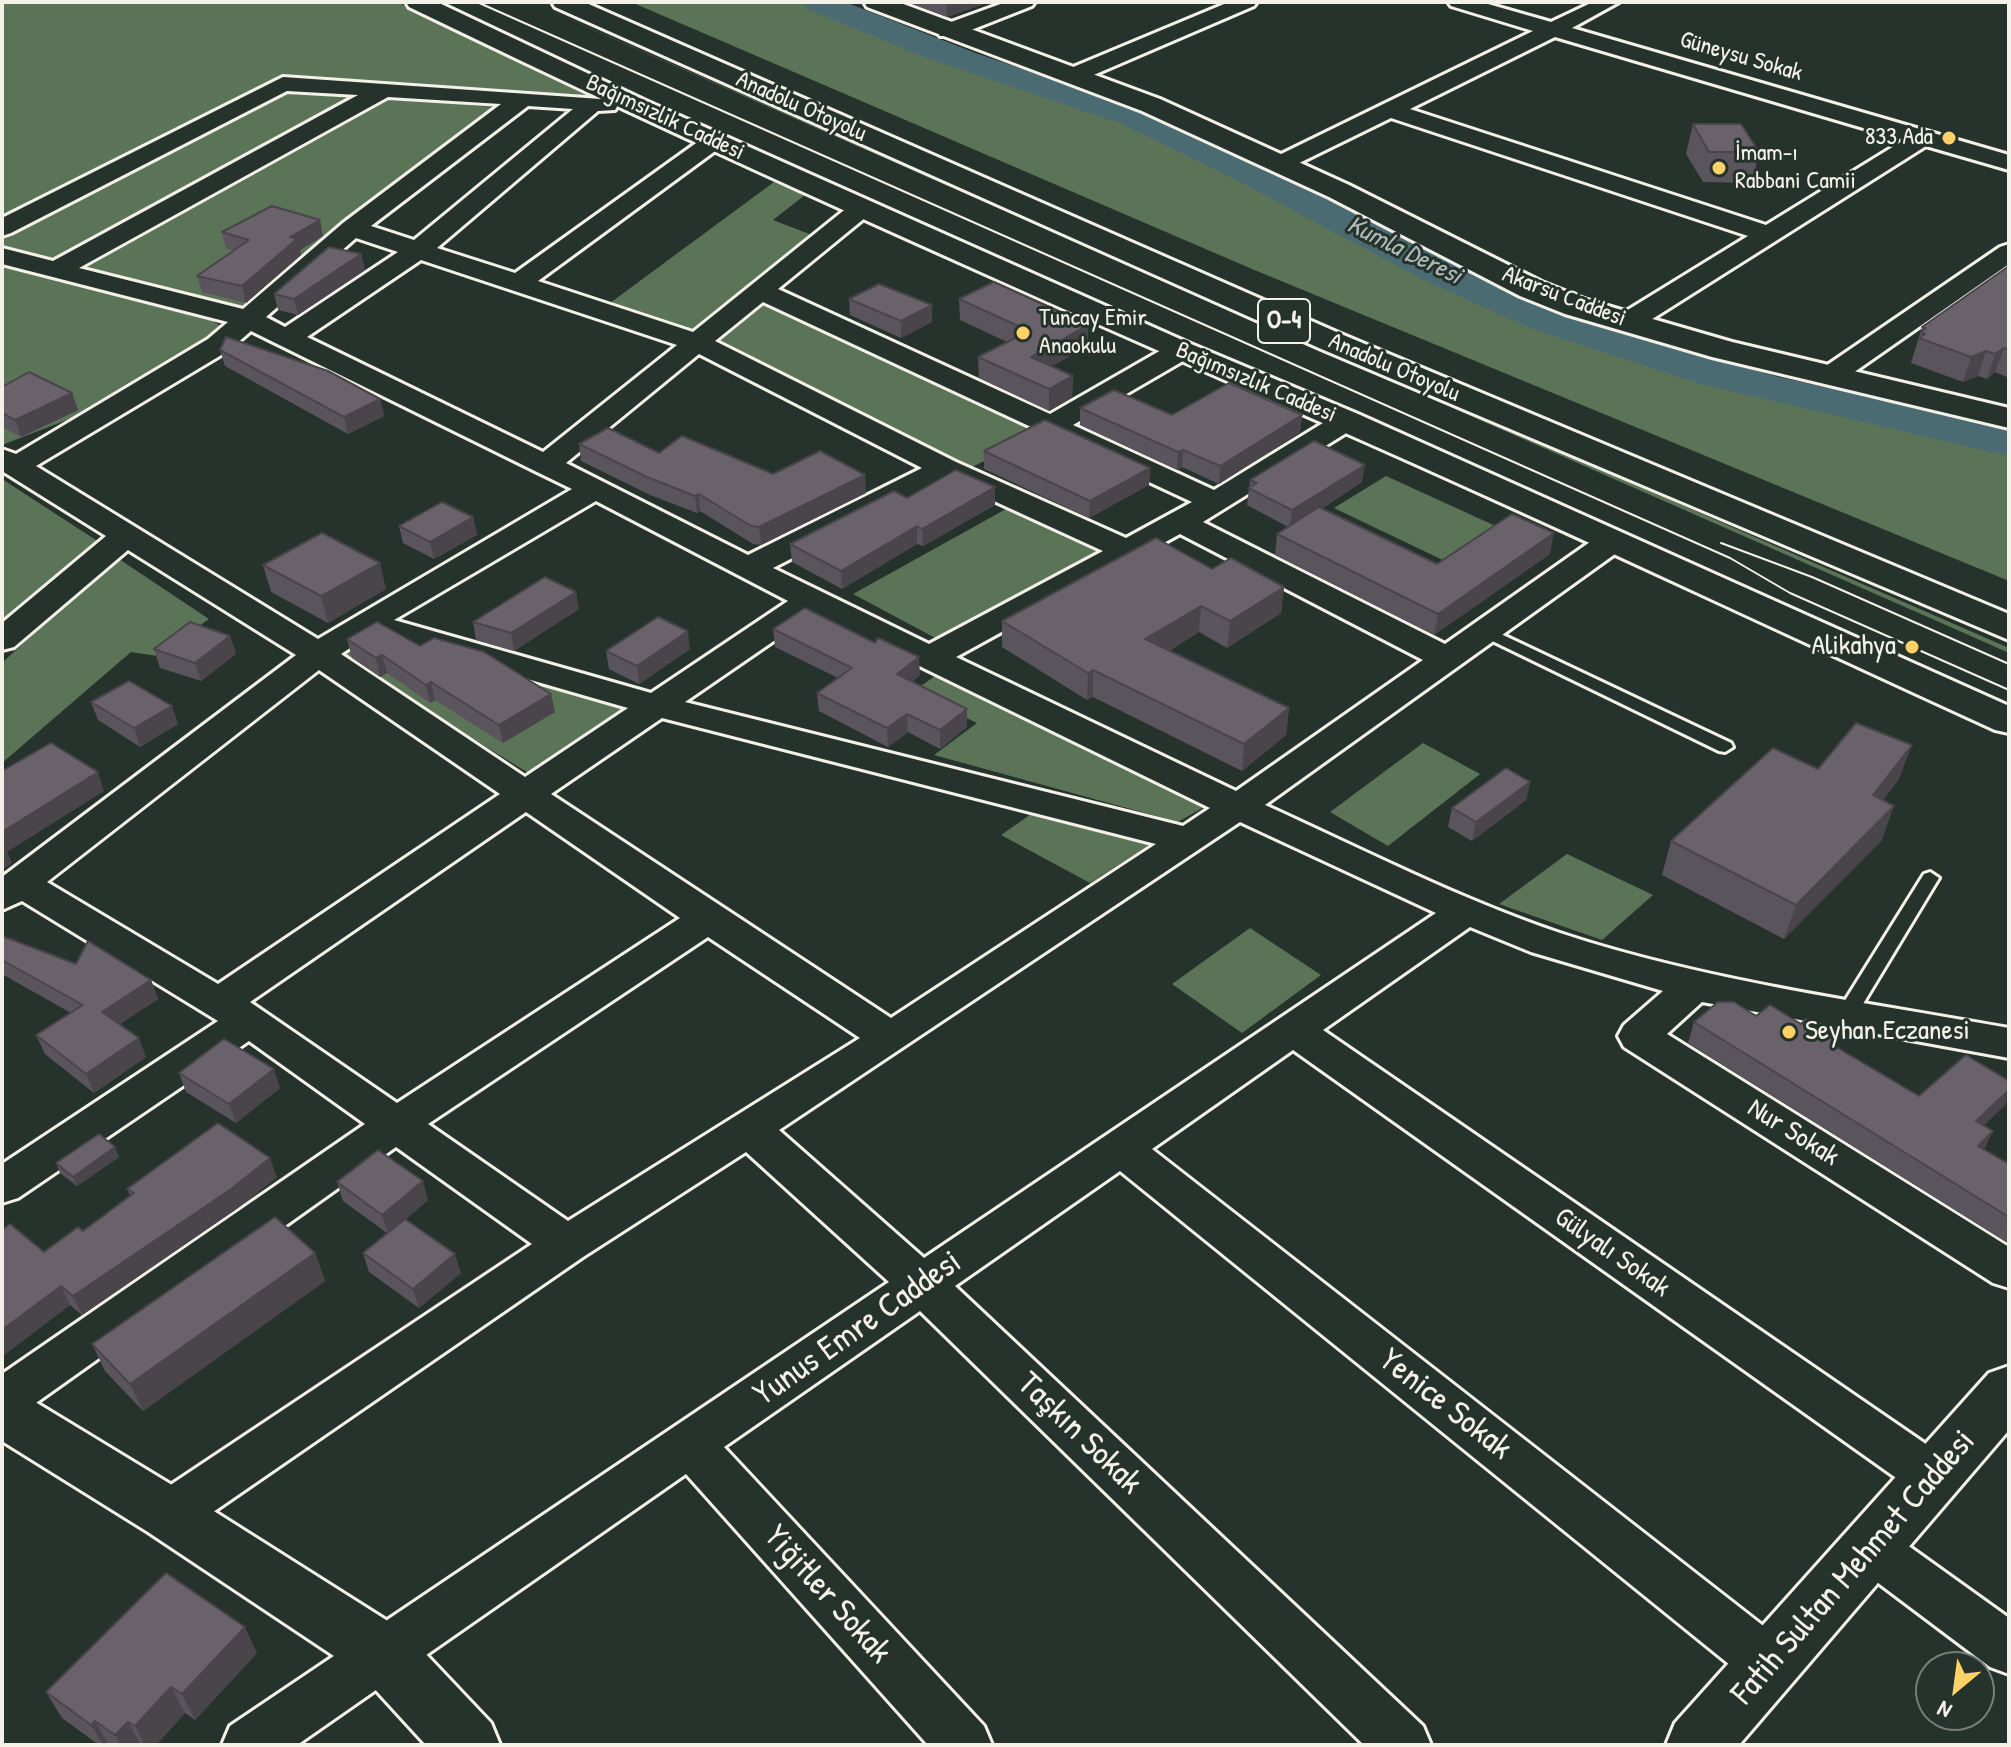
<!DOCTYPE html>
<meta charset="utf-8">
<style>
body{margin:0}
#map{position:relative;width:2011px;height:1747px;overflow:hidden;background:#26332d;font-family:"Patrick Hand",sans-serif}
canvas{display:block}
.frame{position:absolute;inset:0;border:4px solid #f4f1e8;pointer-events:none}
.north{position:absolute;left:1915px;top:1651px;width:80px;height:80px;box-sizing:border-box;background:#26332d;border:2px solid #787f78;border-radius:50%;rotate:209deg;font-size:22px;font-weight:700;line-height:32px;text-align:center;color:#f4f1e8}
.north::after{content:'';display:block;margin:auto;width:28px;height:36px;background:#ffd166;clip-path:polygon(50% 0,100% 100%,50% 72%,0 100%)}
</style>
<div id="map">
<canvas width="2011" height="1747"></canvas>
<div class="frame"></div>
<div class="north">N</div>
</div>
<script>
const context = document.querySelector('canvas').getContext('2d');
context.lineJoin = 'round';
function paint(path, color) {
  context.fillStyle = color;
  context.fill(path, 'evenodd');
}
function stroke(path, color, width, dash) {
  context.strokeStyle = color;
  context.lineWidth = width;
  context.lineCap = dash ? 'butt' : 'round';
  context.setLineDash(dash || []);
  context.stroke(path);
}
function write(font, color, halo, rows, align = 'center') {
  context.font = font + ' "Patrick Hand",sans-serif';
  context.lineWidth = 6;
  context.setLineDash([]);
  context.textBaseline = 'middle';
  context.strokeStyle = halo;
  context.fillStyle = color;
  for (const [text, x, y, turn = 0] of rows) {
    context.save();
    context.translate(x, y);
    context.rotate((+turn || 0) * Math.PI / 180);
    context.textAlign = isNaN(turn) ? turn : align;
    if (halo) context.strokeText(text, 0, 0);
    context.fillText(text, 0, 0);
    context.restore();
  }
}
paint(new Path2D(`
 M2 2H397L600 99 276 78 126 160 2 219Z
 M530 2 2009 648V653L1964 633Z
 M631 2H801L931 53 1133 122 1519 316C1676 380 1844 411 2009 450V581L1252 269Z
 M295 91 359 97 61 258 51 260 2 248 3 235 281 93Z
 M394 98 503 108 356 215 239 308 76 268 382 100Z
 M774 182 805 195 773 220 812 235 694 332 610 303Z
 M2 264 207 318 225 328 103 406 2 445Z
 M767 298 1046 431 970 468 716 338Z
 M1386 476 1500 528 1449 563 1334 508Z
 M2 479 99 542 2 627Z
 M1006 509 1100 550 939 640 853 594Z
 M116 557 209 619 157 656 131 652 2 763V663Z
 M370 631 631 707 530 774 334 653Z
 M941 672 1206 806 1178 822 934 755 977 723 912 692Z
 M1423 743 1480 774 1388 846 1330 812Z
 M1037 810 1155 841 1090 883 1001 835Z
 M1567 854 1653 895 1602 940 1499 904Z
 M1250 928 1321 975 1242 1033 1172 984Z`), '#5b7357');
paint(new Path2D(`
 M802 2H845L978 54 1143 109 1248 157 1454 264 1560 310 1616 331 1779 377 2009 428V456L1701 384 1530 328 1426 281 1223 173 1119 123 929 59 807 9Z`), '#4b6b72');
const lane = new Path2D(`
 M1484 626 1731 743 1733 747 1725 752 1719 751 1478 634 1476 631Z
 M1930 872 1939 878 1855 1017H1841L1838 1012 1841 1007 1924 874Z`);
const street = new Path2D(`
 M1006 2H1035L1032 6 956 36H940L937 31 940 26Z
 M1229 2H1257L1254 6 1082 80H1066L1063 75 1066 70Z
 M1448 2H1481L1551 22 1593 2H1619L1572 28 2009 155V170L1926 146 1638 328H1618L1614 322 1618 316 1748 236 1391 118 1287 169H1271L1267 164 1271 159 1533 31 1451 6ZM1555 37 1904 140 1766 225 1410 109Z
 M283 77 615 100 618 105 615 110 598 111 437 248 515 273 706 136H722L726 141 722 146 538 281 693 332 853 203H871L874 208 871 213 778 289 1050 414 1170 345 1180 343 1190 345 1194 351 1190 357 1073 425 1214 490 1336 415 1346 412 1356 415 1361 421 1356 427 1203 522 1445 644 1600 535 1611 533 1622 535 1627 542 1622 549 1265 805C1362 849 1459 899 1560 933 1705 981 1858 1001 2009 1028V1058L1702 1002 1667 1034 2009 1247V1288L1993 1283 1624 1047 1618 1036 1624 1025 1663 991 1531 952 1470 927 1323 1030 1952 1462 1959 1477 1952 1492 1934 1499 1916 1492 1293 1050 1152 1149 1789 1646 1797 1664 1789 1682 1770 1689 1751 1682 1120 1171 955 1286 1423 1726 1431 1745H1364L920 1311 724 1447 984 1726 992 1745H928L686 1474 297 1745H222L230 1726 889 1282 746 1152 583 1257 187 1530 169 1537 151 1530 144 1514 151 1498 532 1244 396 1147 19 1415 2 1421V1374L365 1124 249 1041 18 1198 2 1203V1164L218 1021 22 901 2 910V877L296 655 128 550 14 647 2 650V623L106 536 2 471V449L16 454 208 339 228 322 2 264V248L53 261 358 95 287 91 11 233 2 236V218ZM388 97 501 104 343 223 243 309 79 268ZM528 106 573 109 414 240 371 226ZM356 238 398 252 285 327 266 317ZM421 260 677 345 543 452 307 337ZM763 302 1192 502 1126 538 956 462 715 341ZM251 331 535 471 572 489 318 639 36 466 228 351ZM699 354 922 468 748 555 566 463ZM946 479 1103 551 929 644 773 568ZM596 501 788 601 651 693 394 620ZM1180 534 1423 660 1236 791 956 657ZM813 614 1210 808 1183 826 685 702ZM371 634 628 708 525 777 341 654ZM319 670 500 794 218 984 47 882ZM662 718 1156 844 891 1018 551 794ZM526 812 680 918 397 1103 250 1002ZM1240 822 1436 913 924 1258 779 1130ZM708 937 860 1038 568 1221 428 1124Z
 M2009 244V264L1840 382 1830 384 1820 382 1816 376 1820 370 2000 247Z
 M1871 1525 1889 1532 2009 1618V1674L1990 1667 1853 1564 1845 1548 1853 1532Z`);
const secondary = new Path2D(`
 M406 2H437L646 101 1191 344 1358 414 2009 706V733L1995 730C1774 629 1555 525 1334 428 1024 292 714 155 409 7Z
 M864 2H898L1160 99 1349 185 1542 282 1587 300 1732 342 2009 408V428L1712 357 1565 314 1520 296 1329 197 1142 111 867 7Z
 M2009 1366V1430L1739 1745H1666L1675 1723 1989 1373Z
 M2 1387 22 1394 190 1496 405 1632 491 1723 500 1745H426L361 1674 148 1532 2 1441Z`);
const highway = new Path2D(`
 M552 2H584L1341 334 2009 614V640L1319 348 555 7Z`);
stroke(lane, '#f4f1e8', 6);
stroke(street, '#f4f1e8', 6);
stroke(secondary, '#f4f1e8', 6);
stroke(highway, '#f4f1e8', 6);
paint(lane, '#26332d');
paint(street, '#26332d');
paint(secondary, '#26332d');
paint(highway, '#26332d');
stroke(new Path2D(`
 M477 2 1730 558 1790 593 2009 690
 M1721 543 1812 577 2009 664`), '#f4f1e8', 2);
paint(new Path2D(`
 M907 2H989L947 17Z
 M1693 124 1759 152 1752 183 1703 182 1686 154Z
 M222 232 323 236 300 250 301 255 246 303 202 292 197 276 234 251 226 248Z
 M361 254 365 270 298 315 278 310 274 294Z
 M2009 266V378L1995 372 1987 379 1978 376 1963 382 1911 363 1922 327Z
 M849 299 932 322 901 338 850 315Z
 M959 299 1088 346 1052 366 1073 376 1072 397 1049 411 979 378 978 357 1007 342 960 320Z
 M220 350 380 399 384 416 348 434 225 366Z
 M2 387 72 393 78 410 21 437 2 427Z
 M1080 408 1172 415H1302L1300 432 1219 484 1182 467 1177 470 1080 425Z
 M579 444 773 474 866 493 761 545 753 544 700 511 697 513 650 495 581 461Z
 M984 451 1150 468 1149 485 1089 518 984 469Z
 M1250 480 1362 482 1321 509 1437 564 1550 554 1434 635 1275 555 1277 534 1288 527 1247 505Z
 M907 498 995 505 923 546 917 544 842 589 792 562 790 544Z
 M473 517 477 535 434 559 403 543 399 526Z
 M263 565 386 589 328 623 271 592Z
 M1212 569 1284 587 1281 613 1227 648 1199 632 1169 651 1289 708 1286 735 1242 771 1093 697 1087 700 1002 647V621Z
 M579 609 514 651 476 640 473 622Z
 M773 629 920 675 912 682 967 709V727L940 749 908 732 888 747 819 711 817 693 838 678 775 647Z
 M230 636 236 654 201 681 160 668 154 649Z
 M347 639 420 646 551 694 555 712 503 743 435 700 430 703 387 673 380 677 352 658Z
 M690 649 639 684 609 669 606 651Z
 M91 702 178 724 140 747 98 720Z
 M1818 769 1899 779 1883 800 1882 840 1784 939 1662 875 1671 841Z
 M1530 782 1526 800 1472 841 1448 827 1452 808Z
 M2 936 76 964 151 980 158 999 119 1024 146 1057 94 1093 45 1054 36 1035 71 1013 2 974Z
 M1694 1022 1801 1024 1838 1038 1835 1046 1919 1096 2005 1105 1983 1126 1984 1149 2009 1164V1244L1688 1043Z
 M179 1073 280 1088 236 1123 186 1092Z
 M119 1157 77 1186 60 1173 56 1163Z
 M277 1177 238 1208 82 1315 70 1305 4 1355 2 1353V1230L44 1252 83 1231 130 1195 127 1189Z
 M337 1182 428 1200 406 1219 461 1273 419 1308 369 1272 363 1253 387 1233 343 1201Z
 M315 1253 325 1281 143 1411 105 1371 92 1344Z
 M257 1653 195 1720 185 1713 156 1745H99L62 1718 46 1692Z`), '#5a545c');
paint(new Path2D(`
 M946 2H989L947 17Z
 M320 220 323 236 300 250 301 255 246 303 242 286 290 237Z
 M361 254 365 270 298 315 294 299Z
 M932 305V322L901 338V321Z
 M1088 325V346L1031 378V357Z
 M2004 348 1995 372 1987 379 1995 354Z
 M1986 351 1978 376 1963 382 1971 357Z
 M1073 376 1072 397 1049 411V389Z
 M72 393 78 410 21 437 15 420Z
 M380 399 384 416 348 434 344 417Z
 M1302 415 1300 432 1219 484 1220 466Z
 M1183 450 1182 467 1177 470 1178 452Z
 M1365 465 1362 482 1290 528 1292 510Z
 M1150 468 1149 485 1089 518 1090 501Z
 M865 475 866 493 761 545 759 527Z
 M995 487V505L923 546 922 529Z
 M699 494 700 511 697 513 695 496Z
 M473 517 477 535 434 559 430 542Z
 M917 526V544L842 589 841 571Z
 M1554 533 1550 554 1434 635 1438 614Z
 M380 563 386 589 328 623 321 596Z
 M1284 587 1281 613 1227 648 1230 621Z
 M576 592 579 609 514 651 511 633Z
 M1201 606 1199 632 1143 666 1145 639Z
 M688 631 690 649 639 684 637 666Z
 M230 636 236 654 201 681 195 663Z
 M382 655 387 673 380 677 376 658Z
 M919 657 920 675 897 692V674Z
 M1093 670V697L1087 700 1088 673Z
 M431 682 435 700 430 703 426 685Z
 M551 694 555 712 503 743 499 725Z
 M172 706 178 724 140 747 134 728Z
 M1289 708 1286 735 1242 771 1244 744Z
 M967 709V727L940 749V730Z
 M907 714 908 732 888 747 887 728Z
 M1912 745 1899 779 1860 830 1873 795Z
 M98 772 104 791 7 852 12 863 2 870V832Z
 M1530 782 1526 800 1472 841 1476 822Z
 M1894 806 1882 840 1784 939 1796 905Z
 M151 980 158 999 110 1031 102 1012Z
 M139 1038 146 1057 94 1093 86 1074Z
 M274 1069 280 1088 236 1123 229 1104Z
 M2009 1090V1097L2005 1105 1966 1141 1976 1121Z
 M1993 1131 1983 1152 1978 1146Z
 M115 1147 119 1157 77 1186 73 1177Z
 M270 1158 277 1177 238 1208 82 1315 73 1296Z
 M423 1181 428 1200 388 1234 382 1215Z
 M315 1253 325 1281 143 1411 130 1384Z
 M455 1254 461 1273 419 1308 413 1289Z
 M61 1286 70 1305 4 1355 2 1351V1330Z
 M245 1627 257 1653 195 1720 182 1694Z
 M171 1687 185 1713 156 1745H145L135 1726Z
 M95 1721 109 1745H103L91 1725Z
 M128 1722 141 1745H120L115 1735Z`), '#4a454b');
const building = new Path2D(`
 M1693 124H1741L1759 152H1709Z
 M272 206 320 220 290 237 297 239 242 286 197 276 249 240 222 232Z
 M329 247 361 254 294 299 274 294Z
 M2009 266V350L2004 348 1995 354 1986 351 1971 357 1919 338 1925 334 1921 332 1926 328 1922 327Z
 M994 282 1088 325 1031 357 1073 376 1049 389 978 357 1029 331 959 299Z
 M879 284 932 305 901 321 849 299Z
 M226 337 328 371 380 399 344 417 220 350Z
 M29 372 72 393 15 420 2 413V387Z
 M1229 383 1302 415 1220 466 1183 450 1178 452 1080 408 1114 390 1172 415Z
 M1045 420 1150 468 1090 501 984 451Z
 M608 428 659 453 682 436 773 474 820 451 865 475 759 527 751 526 699 494 695 496 647 477 579 444Z
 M1314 441 1365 465 1292 510 1248 488 1257 483 1250 480Z
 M956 470 995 487 922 529 917 526 841 571 790 544 894 491 907 498Z
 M442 502 473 517 430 542 399 526Z
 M1319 507 1437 564 1512 514 1554 533 1438 614 1277 534Z
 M322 533 380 563 321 596 263 565Z
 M1156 538 1212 569 1231 558 1284 587 1230 621 1201 606 1145 639 1289 708 1244 744 1093 670 1088 673 1002 621Z
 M545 577 576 592 511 633 473 622Z
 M805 608 875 643 878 638 919 657 897 674 967 709 940 730 907 714 887 728 817 693 852 668 773 629Z
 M658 617 688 631 637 666 606 651Z
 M190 622 230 636 195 663 154 649Z
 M377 622 420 646 434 638 484 652 551 694 499 725 431 682 426 685 382 655 376 658 347 639Z
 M129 681 172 706 134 728 91 702Z
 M1856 723 1912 745 1873 795 1894 806 1796 905 1671 841 1773 748 1818 769Z
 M51 743 98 772 2 832V771Z
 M1506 768 1530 782 1476 822 1452 808Z
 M2 936 76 964 88 941 151 980 102 1012 139 1038 86 1074 36 1035 83 1005 2 960Z
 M1718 1002H1734L1756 1016 1770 1005 1801 1024 1806 1019 1838 1038 1831 1044 1919 1096 1966 1055 2009 1081V1090L1976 1121 1993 1131 1978 1146 2009 1164V1217L1694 1022Z
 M224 1039 274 1069 229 1104 179 1073Z
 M218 1123 270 1158 231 1189 73 1296 61 1286 2 1330V1230L10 1224 44 1252 78 1227 83 1231 134 1193 127 1189Z
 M99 1134 115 1147 73 1177 56 1163Z
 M378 1150 423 1181 382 1215 337 1182Z
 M275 1217 315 1253 130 1384 92 1344Z
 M405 1219 455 1254 413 1289 363 1253Z
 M166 1573 245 1627 182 1694 171 1687 135 1726 128 1722 115 1735 95 1721 91 1725 46 1692Z`);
paint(building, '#69626b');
stroke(building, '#4a454b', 2);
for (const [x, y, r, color] of [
 [1949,138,8,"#ffd166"],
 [1719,168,8,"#ffd166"],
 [1023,333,8,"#ffd166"],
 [1912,647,8,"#ffd166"],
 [1789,1032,8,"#ffd166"]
]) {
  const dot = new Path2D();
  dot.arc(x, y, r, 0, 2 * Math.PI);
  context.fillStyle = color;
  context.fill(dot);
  stroke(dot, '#26332d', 3);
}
write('24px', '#f4f1e8', '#26332d', [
 ["Güneysu Sokak",1741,57,16],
 ["Anadolu Otoyolu",801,107,24],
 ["Bağımsızlık Caddesi",665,118,25],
 ["Akarsu Caddesi",1564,297,21],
 ["Anadolu Otoyolu",1394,368,23],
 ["Bağımsızlık Caddesi",1256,383,23]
]);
write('24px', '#f4f1e8', '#26332d', [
 ["833 Ada",1933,138,"right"],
 ["İmam-ı",1735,154],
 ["Rabbani Camii",1735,182],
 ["Tuncay Emir",1039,319],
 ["Anaokulu",1039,347]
], 'left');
write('italic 26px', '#b0bbb9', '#26332d', [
 ["Kumla Deresi",1404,251,26]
]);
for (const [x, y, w] of [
 [1284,321,52]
]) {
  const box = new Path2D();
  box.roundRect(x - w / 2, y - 22, w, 44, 6);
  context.fillStyle = '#26332d';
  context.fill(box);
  stroke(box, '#f4f1e8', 2);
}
write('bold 26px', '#f4f1e8', null, [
 ["O-4",1284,321]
]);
write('28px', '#f4f1e8', '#26332d', [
 ["Alikahya",1896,647],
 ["Seyhan Eczanesi",1805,1032,"left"]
], 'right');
write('28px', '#f4f1e8', '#26332d', [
 ["Nur Sokak",1793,1133,32],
 ["Gülyalı Sokak",1612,1253,35]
]);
write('34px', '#f4f1e8', '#26332d', [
 ["Yunus Emre Caddesi",858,1329,-35],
 ["Yenice Sokak",1445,1405,38],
 ["Taşkın Sokak",1079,1434,44],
 ["Fatih Sultan Mehmet Caddesi",1854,1568,-49],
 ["Yiğitler Sokak",827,1595,48]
]);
</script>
